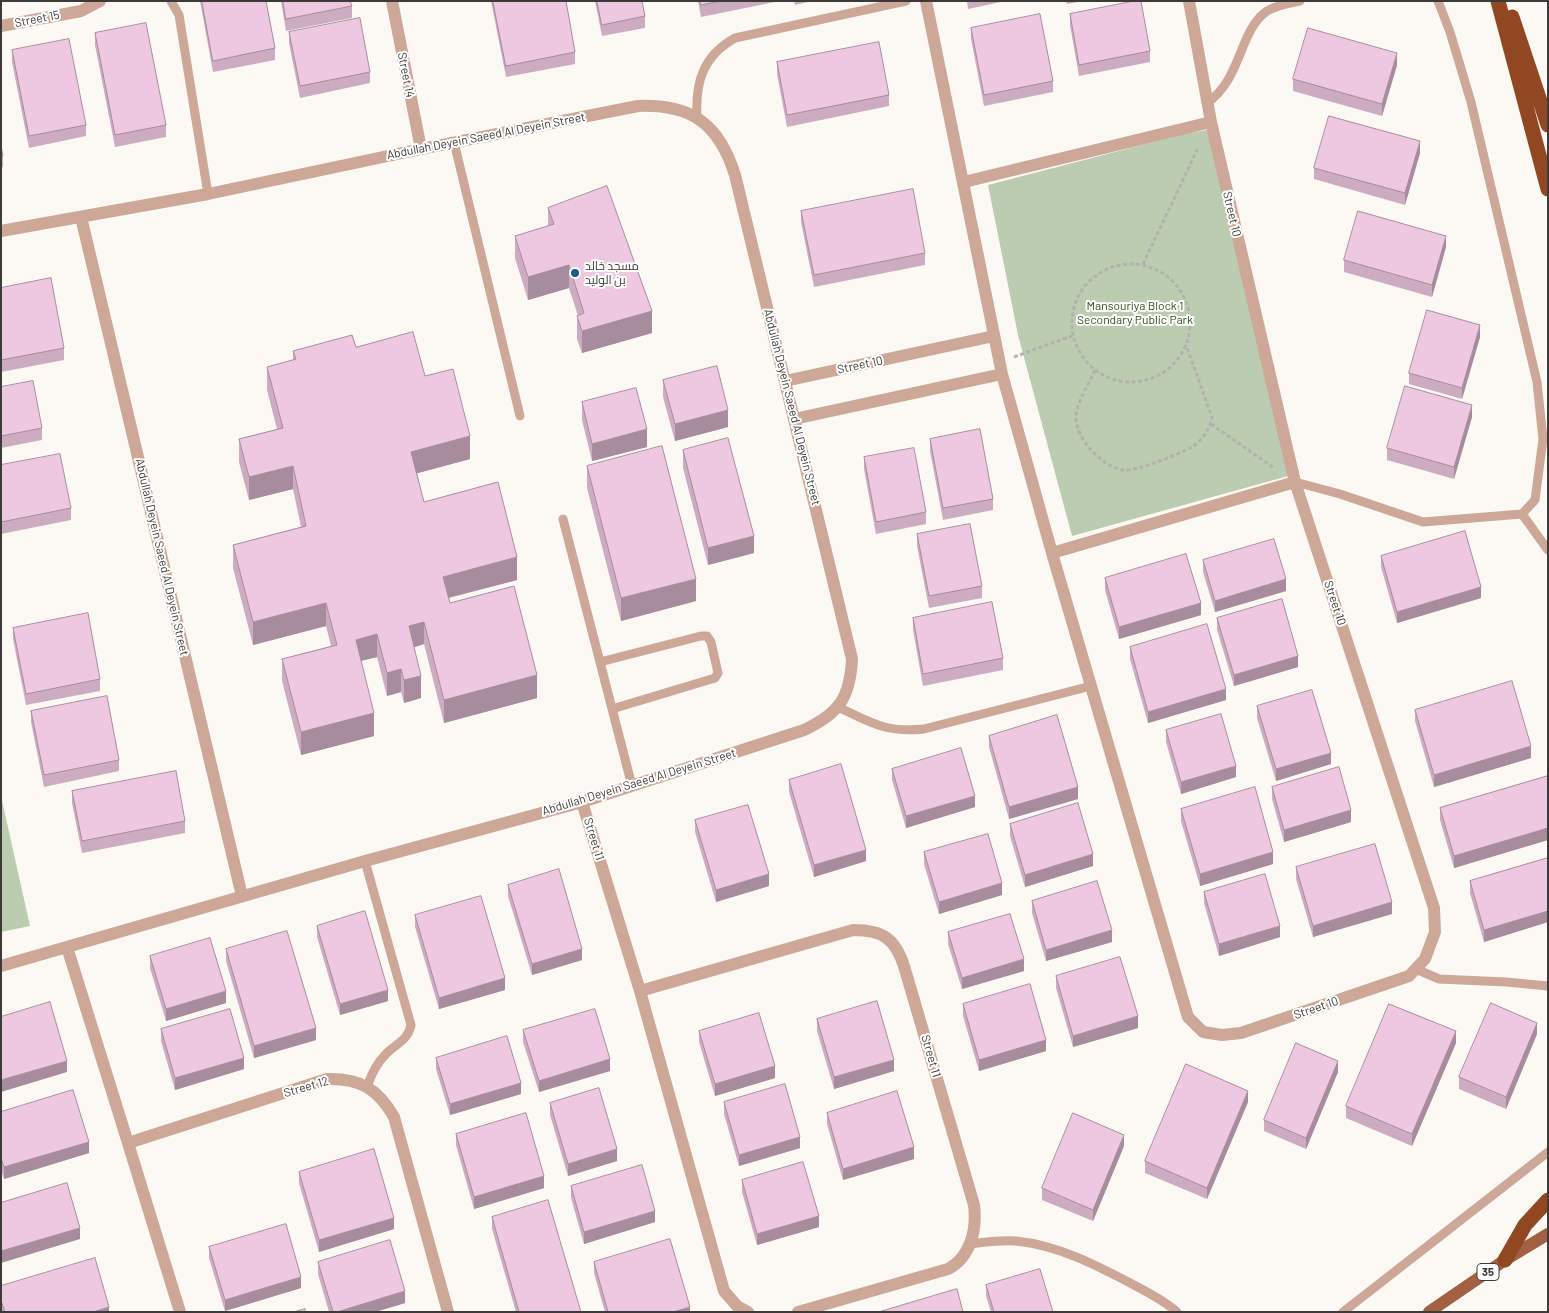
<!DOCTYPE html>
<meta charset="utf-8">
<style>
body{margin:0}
#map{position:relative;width:1549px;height:1313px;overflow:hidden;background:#fcf9f5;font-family:Barlow,sans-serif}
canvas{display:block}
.frame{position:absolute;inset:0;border:2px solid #3c3b39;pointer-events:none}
</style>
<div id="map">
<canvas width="1549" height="1313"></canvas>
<div class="frame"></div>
</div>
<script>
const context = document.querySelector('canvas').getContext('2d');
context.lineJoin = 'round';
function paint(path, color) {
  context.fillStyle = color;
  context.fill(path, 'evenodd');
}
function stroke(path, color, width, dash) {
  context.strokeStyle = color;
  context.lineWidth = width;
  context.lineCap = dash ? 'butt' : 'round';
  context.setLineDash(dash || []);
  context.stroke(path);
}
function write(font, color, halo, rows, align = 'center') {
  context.font = font + ' Barlow,Cairo,sans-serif';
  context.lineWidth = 4;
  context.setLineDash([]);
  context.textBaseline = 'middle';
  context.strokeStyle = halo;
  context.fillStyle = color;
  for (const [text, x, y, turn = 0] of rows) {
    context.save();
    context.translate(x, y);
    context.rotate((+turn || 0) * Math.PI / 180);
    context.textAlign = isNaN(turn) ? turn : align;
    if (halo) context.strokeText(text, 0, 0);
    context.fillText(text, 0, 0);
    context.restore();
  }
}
paint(new Path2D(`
 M1207 130 1299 473 1072 536 1018 335 988 185 1184 134Z
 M1 796 30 926 1 932Z`), '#bbccb0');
stroke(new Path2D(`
 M1143 264 1198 148
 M1072 323a59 59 0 1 1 118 0a59 59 0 1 1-118 0Z
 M1014 357 1074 335
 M1095 370C1089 384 1078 400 1076 415 1074 437 1102 467 1123 470 1135 472 1180 454 1192 447 1202 441 1210 429 1212 417L1186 345
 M1211 424 1274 468`), '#b3b1ae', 3, [4, 2.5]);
stroke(new Path2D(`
 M171 1 179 15 208 194
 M1207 103C1242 79 1239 30 1267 11 1277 5 1289 3 1300 1
 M697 118C695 82 703 56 735 38L906 1
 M454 142 520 416
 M1295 482 1340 494 1423 522 1522 514 1535 500 1543 439 1537 382 1471 102 1450 32 1438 1
 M1522 514 1548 550
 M563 519 632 786
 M600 662 701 636H707L711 642 718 673 715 678 612 709
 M838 707C871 723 887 733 924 729L1091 686
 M365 861 411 1025C408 1041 395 1044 385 1055 376 1064 371 1075 367 1087
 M1416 969 1439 979 1506 982 1548 986
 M970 1244C985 1242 1000 1240 1016 1241 1058 1245 1098 1266 1134 1285 1149 1293 1165 1301 1177 1312
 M1343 1312 1548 1152`), '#cda797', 9);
stroke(new Path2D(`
 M392 1 421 149
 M926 1 1002 374 1052 553 1188 1017 1203 1032 1222 1035 1241 1033 1409 976 1425 959 1435 932 1434 908 1295 482 1211 122 1189 1
 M1 26 81 11 100 1
 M964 182 1211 122
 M81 217 242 896
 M1 231 208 194 421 149 638 106C692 104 719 124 735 175L852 659C850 697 840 713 804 730L582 802 365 861 1 966
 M785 381 994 336
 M794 419 1002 374
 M1052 553 1295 482
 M582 802 640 991 724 1291 737 1306 748 1312
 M67 947 128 1143
 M640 991 853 930C882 930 895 938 904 966L974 1205C977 1229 971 1257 948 1269L798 1312
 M180 1312 128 1143 327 1079C360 1078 378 1089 394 1117L448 1312`), '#cda797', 12);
stroke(new Path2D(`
 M1429 1312 1505 1260 1548 1234`), '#a26143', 12);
stroke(new Path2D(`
 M1498 1 1548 189
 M1512 17 1548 125
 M1505 1260 1525 1225 1548 1200`), '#914722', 15);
paint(new Path2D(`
 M200 1H266L275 48V60L213 72Z
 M281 1H350L352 6V18L286 31Z
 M491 1H566L575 52V64L506 77Z
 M595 1H642L645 16V28L602 36Z
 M698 1H780L701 17Z
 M794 1H812L795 5Z
 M967 1H1006L968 9Z
 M1066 1H1083L1067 4Z
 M1070 14 1150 51V62L1079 76 1070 25Z
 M971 28 1053 81V92L984 106 971 39Z
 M289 32 370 72V83L300 98 289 43Z
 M95 33 166 125V137L115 147 95 45Z
 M12 50 86 125V136L29 148 12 62Z
 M777 62 889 95V106L787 127 777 74Z
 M1397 65 1382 116 1293 91V79Z
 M1 146 3 156V167L1 168Z
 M1420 153 1405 205 1314 179V168Z
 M548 208 652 333 582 353 577 339V316H578L569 288 528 300 515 258V236L548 226Z
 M801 211 925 253V265L814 287 801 222Z
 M1446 247 1432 297 1344 272V260Z
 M1 288 64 348V360L1 372Z
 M1480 337 1462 399 1409 384V373Z
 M356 347 425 376 470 459 417 473 424 502 517 580 449 598 450 603 537 698 444 723 424 644 414 647 421 698 404 703 401 692 387 696 377 657 361 661 374 736 301 755 282 681V659L331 646 326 626 253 645 233 568V545L301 527 293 489 249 500 239 462V439L277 429 267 390V367L293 360V351Z
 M663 380 728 427 675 441 663 397Z
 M1 387 42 428V440L1 448Z
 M582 402 647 447 592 461 582 420Z
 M1472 417 1454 479 1387 460V448Z
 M930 439 993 499V510L943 520 930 451Z
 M683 450 754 553 708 565 683 468Z
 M864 457 926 512V524L876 534 864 469Z
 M1 465 71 508V520L1 534Z
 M587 466 696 601 621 621 587 488Z
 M917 534 982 586V598L929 608 917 546Z
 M1381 556 1481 598 1397 623 1381 567Z
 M1203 560 1286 591 1215 612 1203 572Z
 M1105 578 1201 615 1119 639 1105 590Z
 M913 618 1003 658V670L923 686 913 630Z
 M1217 618 1298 667 1234 686 1217 630Z
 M13 628 100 679V691L26 705 13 639Z
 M1130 647 1226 700 1148 723 1130 659Z
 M1257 706 1331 764 1276 781 1257 718Z
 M1415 710 1531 758 1434 787 1415 721Z
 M31 711 119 760V771L44 787 31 722Z
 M1166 730 1236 777 1181 794 1166 742Z
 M989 736 1078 799 1009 819 989 747Z
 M892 769 975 807 906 828 892 780Z
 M1548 776V840L1454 868 1440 820V808Z
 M789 780 866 861 814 877 789 792Z
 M1272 787 1351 822 1284 842 1272 799Z
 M72 791 185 821V833L82 853 72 803Z
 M1181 809 1273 864 1200 886 1181 821Z
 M695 820 769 886 716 902 695 832Z
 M1010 824 1093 866 1025 887 1010 836Z
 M924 852 1002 895 939 914 924 864Z
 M1548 858V922L1484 942 1470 893V881Z
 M1296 867 1392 914 1313 937 1296 879Z
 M508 885 582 960 532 975 508 896Z
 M1204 892 1280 937 1219 956 1204 903Z
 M1032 901 1112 942 1046 961 1032 913Z
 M415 915 505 990 439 1009 415 927Z
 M317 926 388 1001 340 1015 317 937Z
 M948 932 1024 971 962 989 948 944Z
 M226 949 316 1040 254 1058 226 961Z
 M150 956 226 1003 166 1021 150 968Z
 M1056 976 1138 1028 1073 1047 1056 988Z
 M963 1004 1046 1051 979 1071 963 1016Z
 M817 1019 894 1071 834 1089 817 1031Z
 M161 1029 244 1069 175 1090 161 1041Z
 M523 1030 610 1071 539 1092 523 1042Z
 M699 1031 775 1078 715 1096 699 1042Z
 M1537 1034 1506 1109 1459 1089V1077Z
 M1456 1043 1412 1146 1346 1118V1106Z
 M436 1058 521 1094 450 1115 436 1069Z
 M1338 1072 1306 1149 1264 1131V1120Z
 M724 1102 800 1148 739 1166 724 1114Z
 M1248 1102 1207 1199 1145 1173V1161Z
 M550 1103 617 1161 568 1176 550 1115Z
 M1 1112 89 1153 4 1179 1 1170Z
 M827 1113 914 1159 843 1180 827 1124Z
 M456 1134 544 1188 474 1209 456 1145Z
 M1124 1146 1093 1221 1042 1200V1188Z
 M299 1172 394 1229 319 1252 299 1183Z
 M742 1180 819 1227 757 1245 742 1192Z
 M571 1186 655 1222 584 1244 571 1198Z
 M492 1217 581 1312H516L492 1229Z
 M209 1247 301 1288 225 1311 209 1258Z
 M318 1262 405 1303 375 1312H329L318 1274Z
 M594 1262 690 1312H605L594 1273Z
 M986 1285 1053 1312H991L986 1296Z
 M1 1286 109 1312H1Z`), '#cdacc1');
paint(new Path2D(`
 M1397 53V65L1382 116V104Z
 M1420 141V153L1405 205V193Z
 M1446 236V247L1432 297V285Z
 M569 265V288L528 300V277Z
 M652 311V333L582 353V331Z
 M1480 325V337L1462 399V388Z
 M1472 405V417L1454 479V467Z
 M728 410V427L675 441V424Z
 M647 429V447L592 461V444Z
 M470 436V459L411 475V452Z
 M293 466V489L249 500V477Z
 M754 536V553L708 565V548Z
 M517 557V580L443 599V577Z
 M696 579V601L621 621V598Z
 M1286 579V591L1215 612V601Z
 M1481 587V598L1397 623V612Z
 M326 603V626L253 645V622Z
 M1201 603V615L1119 639V627Z
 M424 622V644L409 649V626Z
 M377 634V657L356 662V640Z
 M1298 656V667L1234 686V675Z
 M401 669V692L387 696V673Z
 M537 675V698L444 723V700Z
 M421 676V698L404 703V680Z
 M1226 689V700L1148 723V712Z
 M374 713V736L301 755V732Z
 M1531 746V758L1434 787V775Z
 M1331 753V764L1276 781V769Z
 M1236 766V777L1181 794V782Z
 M1078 787V799L1009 819V807Z
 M975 796V807L906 828V816Z
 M1351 810V822L1284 842V830Z
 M1548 828V840L1454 868V856Z
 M866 850V861L814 877V865Z
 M1273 852V864L1200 886V874Z
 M1093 854V866L1025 887V875Z
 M769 874V886L716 902V890Z
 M1002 883V895L939 914V902Z
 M1392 902V914L1313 937V926Z
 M1548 911V922L1484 942V930Z
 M1280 926V937L1219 956V944Z
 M1112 930V942L1046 961V950Z
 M582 949V960L532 975V964Z
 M1024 959V971L962 989V978Z
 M505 978V990L439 1009V998Z
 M388 990V1001L340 1015V1004Z
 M226 991V1003L166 1021V1009Z
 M1138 1016V1028L1073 1047V1036Z
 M1537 1023V1034L1506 1109V1097Z
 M316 1028V1040L254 1058V1046Z
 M1456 1031V1043L1412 1146V1134Z
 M1046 1040V1051L979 1071V1060Z
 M244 1058V1069L175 1090V1078Z
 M610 1059V1071L539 1092V1081Z
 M894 1060V1071L834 1089V1077Z
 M67 1061V1072L1 1092V1080Z
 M1338 1061V1072L1306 1149V1138Z
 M775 1066V1078L715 1096V1084Z
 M521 1083V1094L450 1115V1104Z
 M1248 1091V1102L1207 1199V1188Z
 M1124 1135V1146L1093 1221V1210Z
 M800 1137V1148L739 1166V1155Z
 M89 1142V1153L4 1179V1167Z
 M914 1147V1159L843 1180V1169Z
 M617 1149V1161L568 1176V1164Z
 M544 1176V1188L474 1209V1197Z
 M655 1211V1222L584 1244V1232Z
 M819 1216V1227L757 1245V1234Z
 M394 1218V1229L319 1252V1240Z
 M80 1228V1239L1 1263V1251Z
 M301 1277V1288L225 1311V1300Z
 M405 1291V1303L375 1312H337Z
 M109 1307V1312H93Z
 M690 1307V1312H673Z`), '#a78c9d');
const building = new Path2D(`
 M202 1H266L275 48 213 61Z
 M283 1H350L352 6 286 19Z
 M493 1H566L575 52 506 66Z
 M597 1H642L645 16 602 25Z
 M700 1H721L701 5Z
 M1134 1H1141L1150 51 1079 65 1070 14Z
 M1040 14 1053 81 984 95 971 28Z
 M360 18 370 72 300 86 289 32Z
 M146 23 166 125 115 135 95 33Z
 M1308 28 1397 53 1382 104 1293 79Z
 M69 39 86 125 29 136 12 50Z
 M879 42 889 95 787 115 777 62Z
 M1329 116 1420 141 1405 193 1314 168Z
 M1 146 3 156H1Z
 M607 186 652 311 582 331 577 316 584 313 569 265 528 277 515 236 554 224 548 208Z
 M913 189 925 253 814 275 801 211Z
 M1358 211 1446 236 1432 285 1344 260Z
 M51 278 64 348 1 360V288Z
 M1427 310 1480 325 1462 388 1409 373Z
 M413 332 425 376 453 369 470 436 411 452 424 502 498 482 517 557 443 577 450 603 514 586 537 675 444 700 424 622 409 626 421 676 404 680 401 669 387 673 377 634 356 640 374 713 301 732 282 659 337 645 326 603 253 622 233 545 306 526 293 466 249 477 239 439 283 428 267 367 296 359 293 351 352 335 356 347Z
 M717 366 728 410 675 424 663 380Z
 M33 381 42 428 1 436V387Z
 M1405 386 1472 405 1454 467 1387 448Z
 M636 388 647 429 592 444 582 402Z
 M980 429 993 499 943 508 930 439Z
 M728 438 754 536 708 548 683 450Z
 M662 446 696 579 621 598 587 466Z
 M914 448 926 512 876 522 864 457Z
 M60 454 71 508 1 522V465Z
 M970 524 982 586 929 596 917 534Z
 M1465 531 1481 587 1397 612 1381 556Z
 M1274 539 1286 579 1215 601 1203 560Z
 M1186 554 1201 603 1119 627 1105 578Z
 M1282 599 1298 656 1234 675 1217 618Z
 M992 602 1003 658 923 674 913 618Z
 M88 613 100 679 26 694 13 628Z
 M1207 624 1226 689 1148 712 1130 647Z
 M1512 681 1531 746 1434 775 1415 710Z
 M1312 690 1331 753 1276 769 1257 706Z
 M107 696 119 760 44 775 31 711Z
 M1221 714 1236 766 1181 782 1166 730Z
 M1057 715 1078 787 1009 807 989 736Z
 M961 748 975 796 906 816 892 769Z
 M841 764 866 850 814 865 789 780Z
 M1339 767 1351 810 1284 830 1272 787Z
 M176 771 185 821 82 841 72 791Z
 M1548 776V828L1454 856 1440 808Z
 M1255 787 1273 852 1200 874 1181 809Z
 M1078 803 1093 854 1025 875 1010 824Z
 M748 805 769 874 716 890 695 820Z
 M988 834 1002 883 939 902 924 852Z
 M1375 844 1392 902 1313 926 1296 867Z
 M1548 858V911L1484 930 1470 881Z
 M559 869 582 949 532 964 508 885Z
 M1265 874 1280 926 1219 944 1204 892Z
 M1097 881 1112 930 1046 950 1032 901Z
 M481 896 505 978 439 998 415 915Z
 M365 911 388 990 340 1004 317 926Z
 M1010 914 1024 959 962 978 948 932Z
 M287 931 316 1028 254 1046 226 949Z
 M210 938 226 991 166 1009 150 956Z
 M1120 957 1138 1016 1073 1036 1056 976Z
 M1030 984 1046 1040 979 1060 963 1004Z
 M877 1001 894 1060 834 1077 817 1019Z
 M50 1002 67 1061 1 1080V1017Z
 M1491 1003 1537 1023 1506 1097 1459 1077Z
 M1389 1004 1456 1031 1412 1134 1346 1106Z
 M230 1009 244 1058 175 1078 161 1029Z
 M595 1009 610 1059 539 1081 523 1030Z
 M759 1013 775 1066 715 1084 699 1031Z
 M507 1036 521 1083 450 1104 436 1058Z
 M1296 1043 1338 1061 1306 1138 1264 1120Z
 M1186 1064 1248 1091 1207 1188 1145 1161Z
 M785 1084 800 1137 739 1155 724 1102Z
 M599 1088 617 1149 568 1164 550 1103Z
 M73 1090 89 1142 4 1167 1 1158V1112Z
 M897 1091 914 1147 843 1169 827 1113Z
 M526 1113 544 1176 474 1197 456 1134Z
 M1073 1113 1124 1135 1093 1210 1042 1188Z
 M374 1149 394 1218 319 1240 299 1172Z
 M803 1162 819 1216 757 1234 742 1180Z
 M642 1165 655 1211 584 1232 571 1186Z
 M67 1183 80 1228 1 1251V1203Z
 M548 1200 581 1312H519L492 1217Z
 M286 1224 301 1277 225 1300 209 1247Z
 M670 1239 690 1307 673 1312H608L594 1262Z
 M390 1240 405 1291 337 1312H333L318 1262Z
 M95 1258 109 1307 93 1312H5L1 1300V1286Z
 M1040 1269 1053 1312H994L986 1285Z
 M957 1289 963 1312H879Z
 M305 1309V1312H294Z`);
paint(building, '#eec8e0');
stroke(building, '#a78c9d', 1);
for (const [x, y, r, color] of [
 [575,273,5,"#195b91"]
]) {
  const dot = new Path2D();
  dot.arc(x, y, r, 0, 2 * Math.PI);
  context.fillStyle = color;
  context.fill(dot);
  stroke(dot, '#fff', 2);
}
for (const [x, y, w] of [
 [1488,1272,22]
]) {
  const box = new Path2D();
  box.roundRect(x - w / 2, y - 8.5, w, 17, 4);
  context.fillStyle = '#fff';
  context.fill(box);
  stroke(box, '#3c3b39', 1);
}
write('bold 11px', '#3c3b39', null, [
 ["35",1488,1272]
]);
write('12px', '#3c3b39', '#fff', [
 ["Street 15",37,19,-11],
 ["Street 14",406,75,79],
 ["Abdullah Deyein Saeed Al Deyein Street",486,136,-11],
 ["Street 10",1232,214,77],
 ["Street 10",860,365,-12],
 ["Abdullah Deyein Saeed Al Deyein Street",792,407,76],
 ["Abdullah Deyein Saeed Al Deyein Street",162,557,77],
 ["Street 10",1335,603,72],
 ["Abdullah Deyein Saeed Al Deyein Street",639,782,-17],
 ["Street 11",594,839,73],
 ["Street 10",1316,1008,-19],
 ["Street 11",931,1056,74],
 ["Street 12",306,1087,-16]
]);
write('12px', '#3c3b39', '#fff', [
 ["مسجد خالد",585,266],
 ["بن الوليد",585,280]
], 'left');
write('12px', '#2f4b19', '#fff', [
 ["Mansouriya Block 1",1135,306],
 ["Secondary Public Park",1135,320]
]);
</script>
